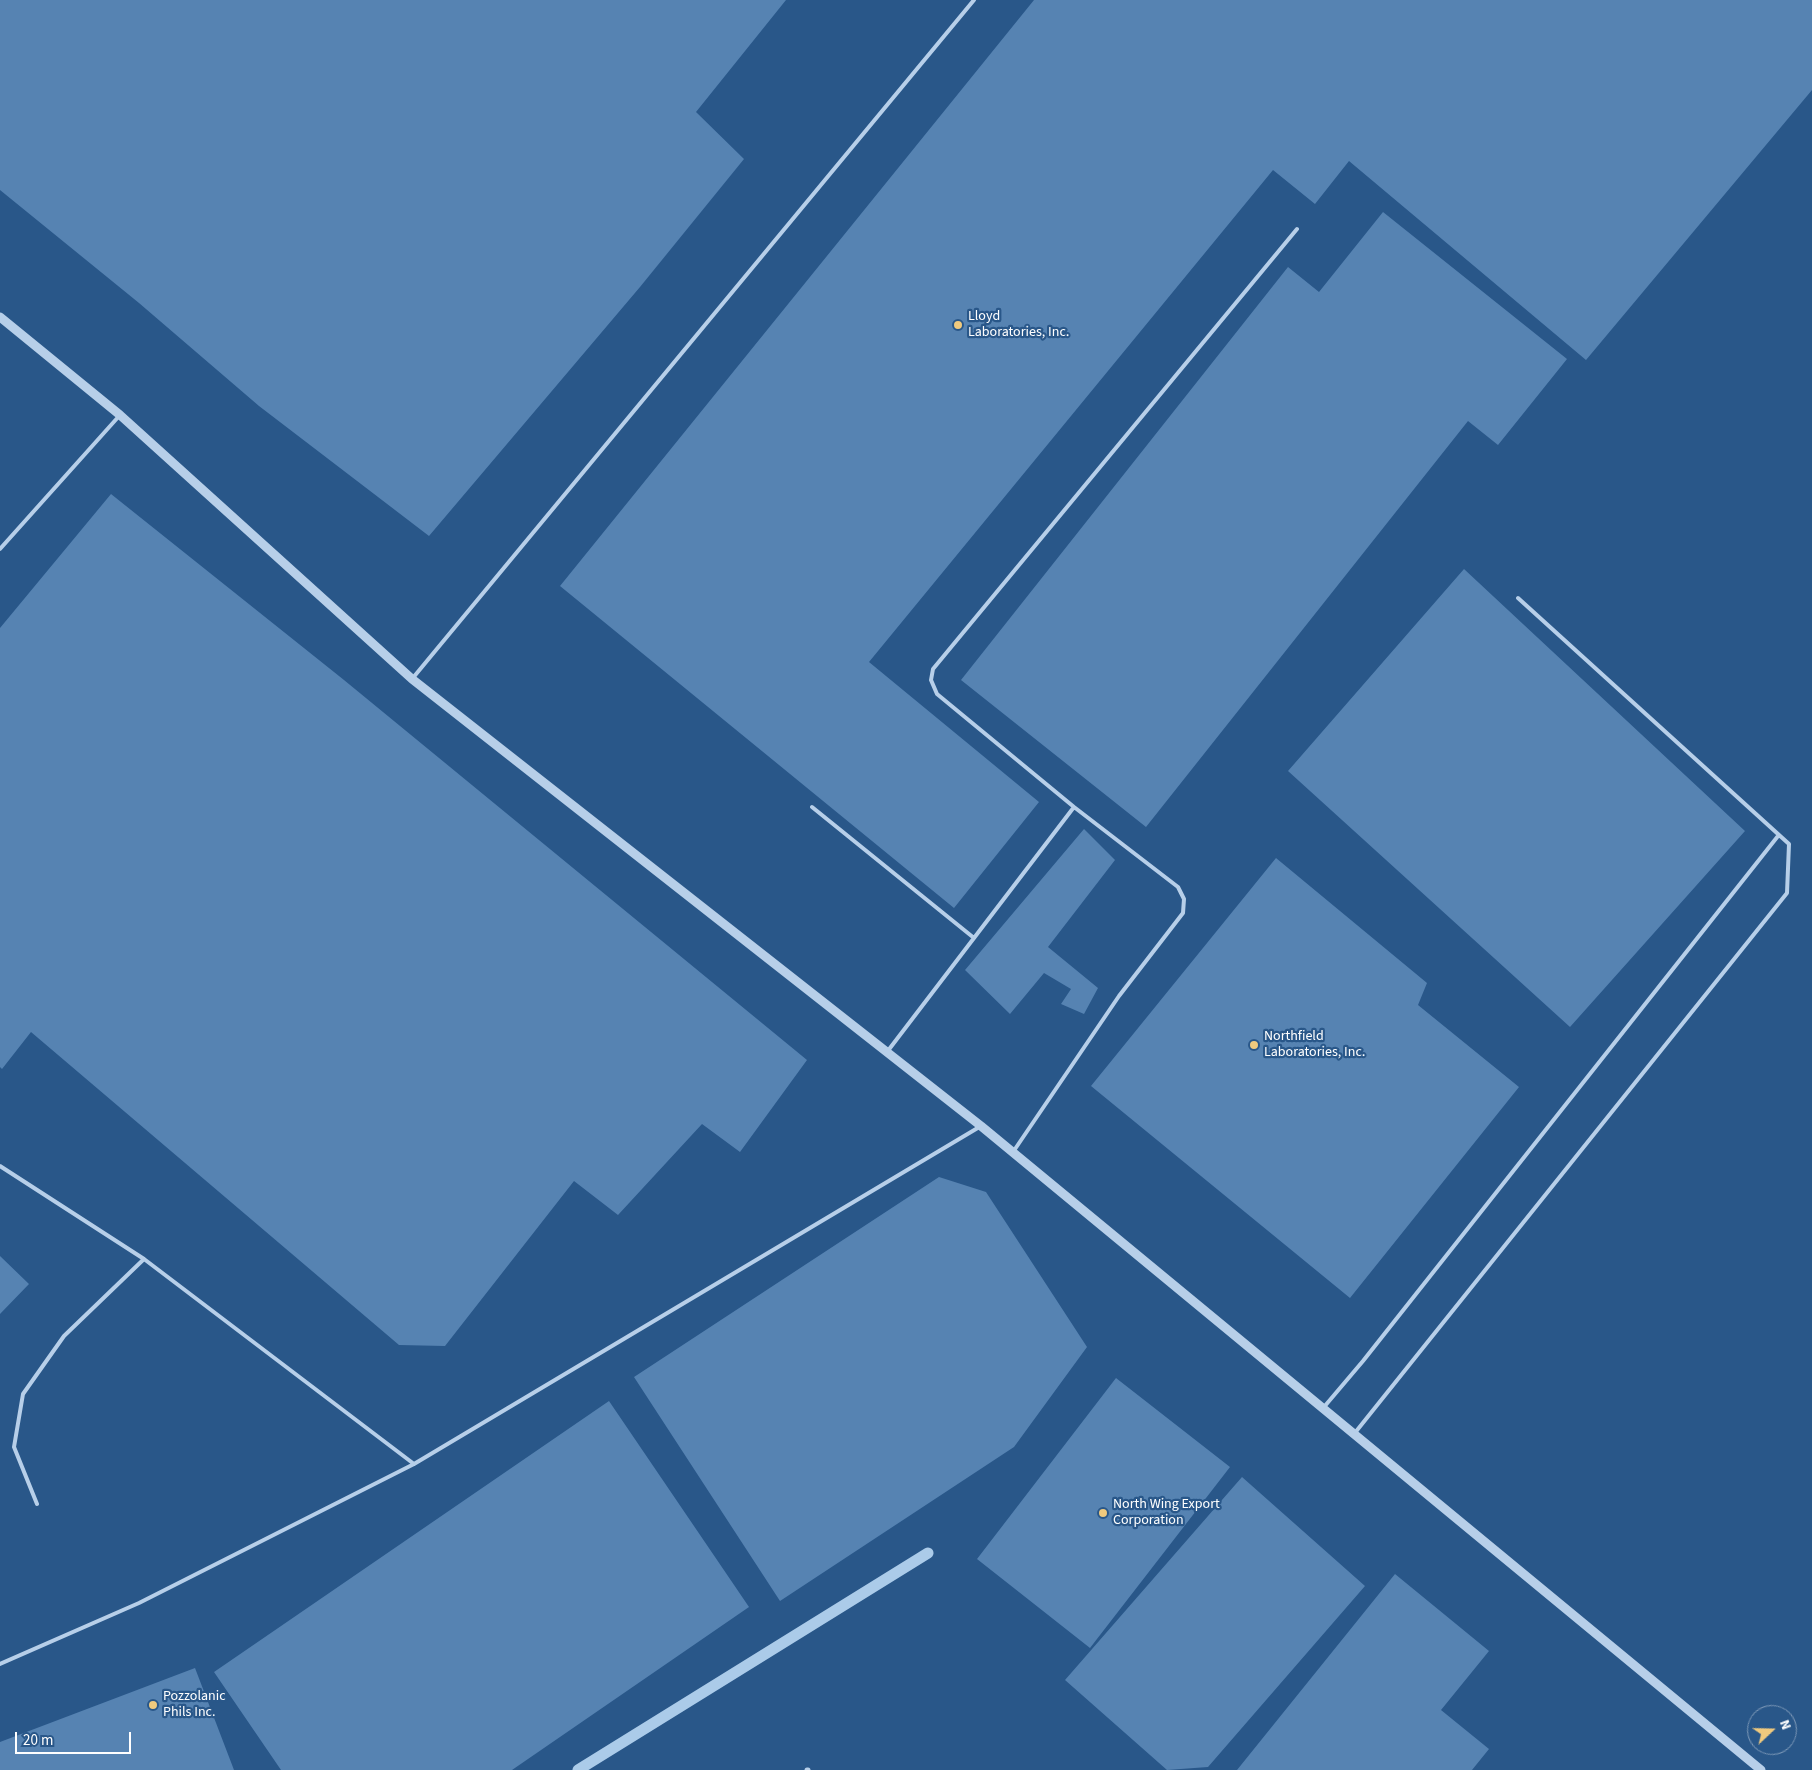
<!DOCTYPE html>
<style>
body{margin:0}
#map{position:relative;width:1812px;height:1770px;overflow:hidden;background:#295789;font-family:"Source Sans 3",sans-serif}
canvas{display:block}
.north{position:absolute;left:1747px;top:1705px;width:50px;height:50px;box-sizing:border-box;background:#295789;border:1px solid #7f9ab8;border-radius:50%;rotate:69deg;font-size:14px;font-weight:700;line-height:20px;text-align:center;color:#fff}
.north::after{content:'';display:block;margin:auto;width:18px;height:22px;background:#f0ca7e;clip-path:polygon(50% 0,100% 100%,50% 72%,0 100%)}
.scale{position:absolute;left:15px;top:1732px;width:116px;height:22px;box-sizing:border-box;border:2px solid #fff;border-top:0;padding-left:6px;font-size:15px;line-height:18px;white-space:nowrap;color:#fff;-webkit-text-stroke:4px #295789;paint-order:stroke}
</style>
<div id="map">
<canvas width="1812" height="1770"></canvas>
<div class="north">N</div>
<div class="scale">20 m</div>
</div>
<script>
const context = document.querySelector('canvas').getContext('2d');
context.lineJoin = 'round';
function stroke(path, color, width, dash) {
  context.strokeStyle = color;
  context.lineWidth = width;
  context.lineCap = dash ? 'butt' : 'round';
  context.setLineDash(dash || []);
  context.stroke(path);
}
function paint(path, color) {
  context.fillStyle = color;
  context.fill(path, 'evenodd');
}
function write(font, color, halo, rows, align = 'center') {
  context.font = font + ' "Source Sans 3",sans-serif';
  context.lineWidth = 4.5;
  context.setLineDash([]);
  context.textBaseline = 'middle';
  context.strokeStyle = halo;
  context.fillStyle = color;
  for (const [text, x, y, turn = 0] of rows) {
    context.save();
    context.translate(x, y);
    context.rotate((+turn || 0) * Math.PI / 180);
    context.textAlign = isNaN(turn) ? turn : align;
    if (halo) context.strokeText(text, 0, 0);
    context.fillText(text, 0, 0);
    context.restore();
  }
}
stroke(new Path2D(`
 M578 1770 928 1553`), '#abcbe9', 11);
paint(new Path2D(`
 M0 0H786L696 112 744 159 640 287 429 536 259 406 139 303 0 190Z
 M1034 0H1812V90L1586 360 1349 161 1315 204 1273 170 869 662 1039 802 954 908 560 586Z
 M1383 212 1567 359 1498 445 1468 421 1146 827 961 680 1288 267 1319 292Z
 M111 494 344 680 807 1060 740 1152 702 1124 618 1215 574 1181 445 1346 399 1345 31 1032 2 1069 0 1067V628Z
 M1464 569 1745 831 1570 1027 1288 771Z
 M1084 829 1115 860 1048 947 1098 988 1084 1014 1061 1004 1071 989 1044 973 1010 1014 965 970Z
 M1276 858 1427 983 1418 1005 1519 1087 1350 1298 1091 1086Z
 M939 1177 986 1192 1087 1347 1014 1447 780 1601 634 1377Z
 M0 1256 29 1284 0 1314Z
 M1116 1378 1230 1467 1090 1648 977 1559Z
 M609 1401 749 1607 512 1770H281L214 1672Z
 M1242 1477 1365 1586 1208 1767 1167 1770 1065 1680Z
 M1395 1574 1489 1651 1441 1710 1489 1749 1472 1770H1237Z
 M195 1668 234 1770H0V1742Z`), '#5683b2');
stroke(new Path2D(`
 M0 549 120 415
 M412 679 974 0
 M812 807 974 938
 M887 1052 1074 807
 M1013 1152 1119 996 1183 913 1184 899 1178 887 1074 807 937 694 931 680 933 669 1297 229
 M0 1166 144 1259 414 1464
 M1324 1407 1363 1361 1778 836
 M1354 1434 1787 893 1789 844 1518 598
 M37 1504 14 1447 23 1394 64 1336 144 1259
 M0 1664 139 1603 414 1464 981 1126`), '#b7cfe9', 4);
stroke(new Path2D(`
 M807 1770H808`), '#b7cfe9', 5);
stroke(new Path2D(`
 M0 317 120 415 412 679 981 1126 1761 1770`), '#b7cfe9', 9);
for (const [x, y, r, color] of [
 [958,325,5,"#f0ca7e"],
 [1254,1045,5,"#f0ca7e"],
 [1103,1513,5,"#f0ca7e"],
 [153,1705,5,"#f0ca7e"]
]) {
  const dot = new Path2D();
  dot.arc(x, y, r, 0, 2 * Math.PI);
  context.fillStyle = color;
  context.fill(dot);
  stroke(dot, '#295789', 2);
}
write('14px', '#fff', '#295789', [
 ["Lloyd",968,317],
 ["Laboratories, Inc.",968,333],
 ["Northfield",1264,1037],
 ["Laboratories, Inc.",1264,1053],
 ["North Wing Export",1113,1505],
 ["Corporation",1113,1521],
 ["Pozzolanic",163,1697],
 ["Phils Inc.",163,1713]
], 'left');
</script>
